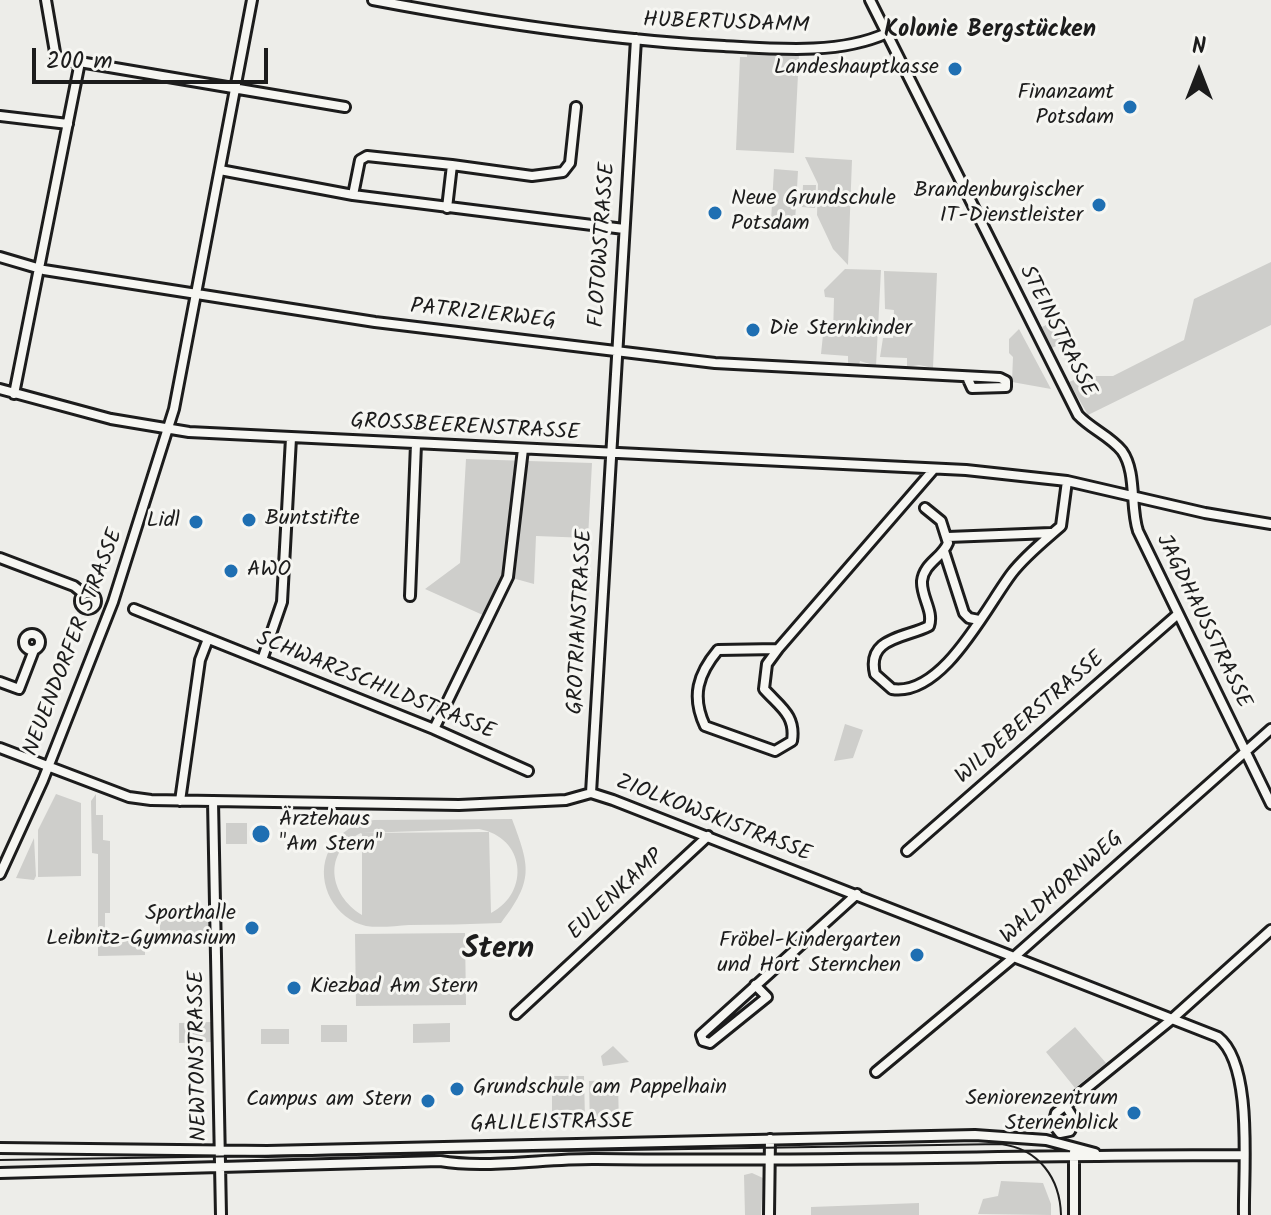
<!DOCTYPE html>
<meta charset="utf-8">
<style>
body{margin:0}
#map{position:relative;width:1271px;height:1215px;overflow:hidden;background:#edede9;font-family:Kalam,sans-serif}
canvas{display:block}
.north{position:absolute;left:1159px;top:32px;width:80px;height:80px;-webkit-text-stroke:6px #f6f6f2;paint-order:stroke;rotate:0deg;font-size:22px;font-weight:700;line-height:32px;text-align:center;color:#1c1c1c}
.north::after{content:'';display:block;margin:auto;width:28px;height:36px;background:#1c1c1c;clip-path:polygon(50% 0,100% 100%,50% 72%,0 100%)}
.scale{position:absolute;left:32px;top:48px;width:236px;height:36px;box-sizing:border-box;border:4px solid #1c1c1c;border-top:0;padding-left:10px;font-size:24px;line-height:28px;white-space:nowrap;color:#1c1c1c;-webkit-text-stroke:6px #f6f6f2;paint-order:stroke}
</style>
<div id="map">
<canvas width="1271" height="1215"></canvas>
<div class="north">N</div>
<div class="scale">200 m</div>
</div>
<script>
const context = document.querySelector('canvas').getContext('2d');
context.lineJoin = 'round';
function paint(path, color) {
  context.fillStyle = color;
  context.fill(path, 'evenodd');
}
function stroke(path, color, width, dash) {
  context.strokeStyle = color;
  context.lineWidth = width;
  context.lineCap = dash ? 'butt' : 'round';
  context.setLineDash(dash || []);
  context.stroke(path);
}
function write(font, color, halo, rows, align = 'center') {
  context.font = font + ' Kalam,sans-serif';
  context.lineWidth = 6;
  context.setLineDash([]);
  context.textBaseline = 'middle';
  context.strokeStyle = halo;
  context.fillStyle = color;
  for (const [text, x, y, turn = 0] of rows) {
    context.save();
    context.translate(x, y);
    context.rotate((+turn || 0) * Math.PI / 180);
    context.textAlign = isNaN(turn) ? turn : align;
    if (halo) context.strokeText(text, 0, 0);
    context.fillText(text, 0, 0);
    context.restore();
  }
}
paint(new Path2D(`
 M747 52 799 55 794 153 736 150 740 57H747Z
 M805 157 852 160 848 265 833 249 817 215 818 184Z
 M774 169 798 171 795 222 771 221Z
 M803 185H816L815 208 802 207Z
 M1271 262V325L1088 415 1069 382 1084 376H1113L1184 340 1194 299Z
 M845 269 881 270 876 366 860 361 859 365 848 364V356L821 354 823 335H833L834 298 825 297 824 290Z
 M884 271 937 273 933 368 919 365 907 367V358L880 357 883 338H893L894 310 885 309Z
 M1052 322 1062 343 1052 348 1042 327Z
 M1019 329 1051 389 1012 382 1013 357 1009 353V339Z
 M466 459 592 463 588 538 536 536 534 584 505 576 485 616 425 589 460 563Z
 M845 724 863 730 853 758 834 761Z
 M56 794 81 803V876L38 877V830Z
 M96 794V815H103V840L110 841V913H105V930L120 931 121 936H145V955L98 956V854L92 853 91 801Z
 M512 819C530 867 534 880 501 923 470 924 440 925 409 925 396 926 379 928 366 926 335 919 316 884 327 855 336 834 352 824 374 820ZM479 829C525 837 531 892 491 913L489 832 362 833ZM361 833 362 834V915C329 895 322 852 361 833Z
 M226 823H247V844H226Z
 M34 838 36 876 34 880 16 878Z
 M207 908 210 912 208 944 160 945V911Z
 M465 933 466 1005 356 1006 355 934Z
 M211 1022V1042L179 1043V1023Z
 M450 1023V1042L413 1043V1024Z
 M321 1025H347V1042H321Z
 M1075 1027 1106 1063 1075 1088 1046 1052Z
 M261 1029H289V1044H261Z
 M613 1046 629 1062 603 1066 601 1056Z
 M552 1076H584L585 1120H552Z
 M618 1080 619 1129H590L589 1081Z
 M752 1173 763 1178 761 1215H745L744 1175Z
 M1001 1181 1043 1183 1051 1204V1215L978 1214 983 1199 998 1196Z
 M919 1203V1215H811V1207Z`), '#cececb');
const minor = new Path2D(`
 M46 0 56 58 345 107
 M373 0C489 22 606 40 724 46 776 49 839 55 887 33
 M870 0 1078 415C1091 429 1110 436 1122 451 1137 472 1130 507 1138 531L1271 804
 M0 116 68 124
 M452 165 532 176 563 172 570 163 576 107
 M220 170 353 195 624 229
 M353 195 360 160 367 156 452 165 447 208
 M0 257 44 270 375 322 715 363 1000 378 1006 381V387L972 388 967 377
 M0 389 111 419 189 432 966 470 1067 481 1205 513 1271 524
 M14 394 80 62
 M925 508 941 521 948 543C942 558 924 563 922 581 921 597 934 611 929 626 906 638 866 637 875 674L892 689C943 697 986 607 1012 573 1026 555 1044 541 1061 526L1067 481
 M948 537 1051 533
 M944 551 964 613 969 618 979 620
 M0 558 74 586 84 594
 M80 601a8 8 0 1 1 16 0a8 8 0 1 1-16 0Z
 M410 596 416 444
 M134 609 434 729 528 771
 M24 642a8 8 0 1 1 16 0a8 8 0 1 1-16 0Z
 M778 649 767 664 764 689C780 707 796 715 792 741L775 751 705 726C691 696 698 674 718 650L778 649 934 469
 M262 660 282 602 291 438
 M0 682 19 689 34 650
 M434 729 508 577 523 449
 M0 748 129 797 151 800 459 805 566 800 591 793 613 800 1218 1037C1254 1065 1243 1172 1244 1215
 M591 793 636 39
 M180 801 200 660 208 639
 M213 801 221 1215
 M907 851 1178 614
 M0 874 43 780 113 602 174 409 252 0
 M755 985 767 997 710 1043 703 1041 701 1035 857 894
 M516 1014 708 836
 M876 1072 1014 957 1271 729
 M1066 1106 1075 1121 1070 1131 1060 1133 1053 1124 1056 1113 1172 1019 1271 930
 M0 1148 267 1151 975 1135 1046 1140 1095 1153
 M1074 1152V1215
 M0 1173 440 1161C486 1169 548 1158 597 1159 812 1162 1027 1155 1243 1155
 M769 1215 770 1139`);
stroke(minor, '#1c1c1c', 14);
stroke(minor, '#f6f6f2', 8);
stroke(new Path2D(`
 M0 1160 1001 1144C1039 1149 1060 1178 1061 1215`), '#1c1c1c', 2);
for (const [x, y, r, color] of [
 [955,69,8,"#1f6fb2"],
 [1130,107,8,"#1f6fb2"],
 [1099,205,8,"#1f6fb2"],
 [715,213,8,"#1f6fb2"],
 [753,330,8,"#1f6fb2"],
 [249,520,8,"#1f6fb2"],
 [196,522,8,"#1f6fb2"],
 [231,571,8,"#1f6fb2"],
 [261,834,10,"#1f6fb2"],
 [252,928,8,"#1f6fb2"],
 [917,955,8,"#1f6fb2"],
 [294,988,8,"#1f6fb2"],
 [457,1089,8,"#1f6fb2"],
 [428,1101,8,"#1f6fb2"],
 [1134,1113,8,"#1f6fb2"]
]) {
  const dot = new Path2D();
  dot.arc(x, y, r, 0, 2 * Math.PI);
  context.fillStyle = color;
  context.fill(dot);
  stroke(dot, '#f6f6f2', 3);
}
write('22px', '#1c1c1c', '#f6f6f2', [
 ["HUBERTUSDAMM",726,25,2],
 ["FLOTOWSTRASSE",604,245,-86],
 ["PATRIZIERWEG",483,316,6],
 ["STEINSTRASSE",1056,332,63],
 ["GROSSBEERENSTRASSE",465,429,3],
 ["GROTRIANSTRASSE",582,622,-87],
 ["JAGDHAUSSTRASSE",1202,622,64],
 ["NEUENDORFER STRASSE",75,643,-69],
 ["SCHWARZSCHILDSTRASSE",375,687,22],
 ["WILDEBERSTRASSE",1031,719,-41],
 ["ZIOLKOWSKISTRASSE",713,820,21],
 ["WALDHORNWEG",1063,889,-42],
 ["EULENKAMP",617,896,-43],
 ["NEWTONSTRASSE",200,1056,-91],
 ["GALILEISTRASSE",552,1125,-1]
]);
write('22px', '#1c1c1c', '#f6f6f2', [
 ["Landeshauptkasse",939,69],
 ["Finanzamt",1114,94],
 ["Potsdam",1114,119],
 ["Brandenburgischer",1083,192],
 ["IT-Dienstleister",1083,217],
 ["Neue Grundschule",731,200,"left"],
 ["Potsdam",731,225,"left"],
 ["Die Sternkinder",769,330,"left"],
 ["Buntstifte",265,520,"left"],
 ["Lidl",180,522],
 ["AWO",247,571,"left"],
 ["Ärztehaus",279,821,"left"],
 ["\"Am Stern\"",279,846,"left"],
 ["Sporthalle",236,915],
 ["Leibnitz-Gymnasium",236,940],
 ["Fröbel-Kindergarten",901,942],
 ["und Hort Sternchen",901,967],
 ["Kiezbad Am Stern",310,988,"left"],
 ["Grundschule am Pappelhain",473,1089,"left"],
 ["Seniorenzentrum",1118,1100],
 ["Sternenblick",1118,1125],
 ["Campus am Stern",412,1101]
], 'right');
write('bold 24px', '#1c1c1c', '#f6f6f2', [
 ["Kolonie Bergstücken",990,32]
]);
write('bold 30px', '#1c1c1c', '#f6f6f2', [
 ["Stern",498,952]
]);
</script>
